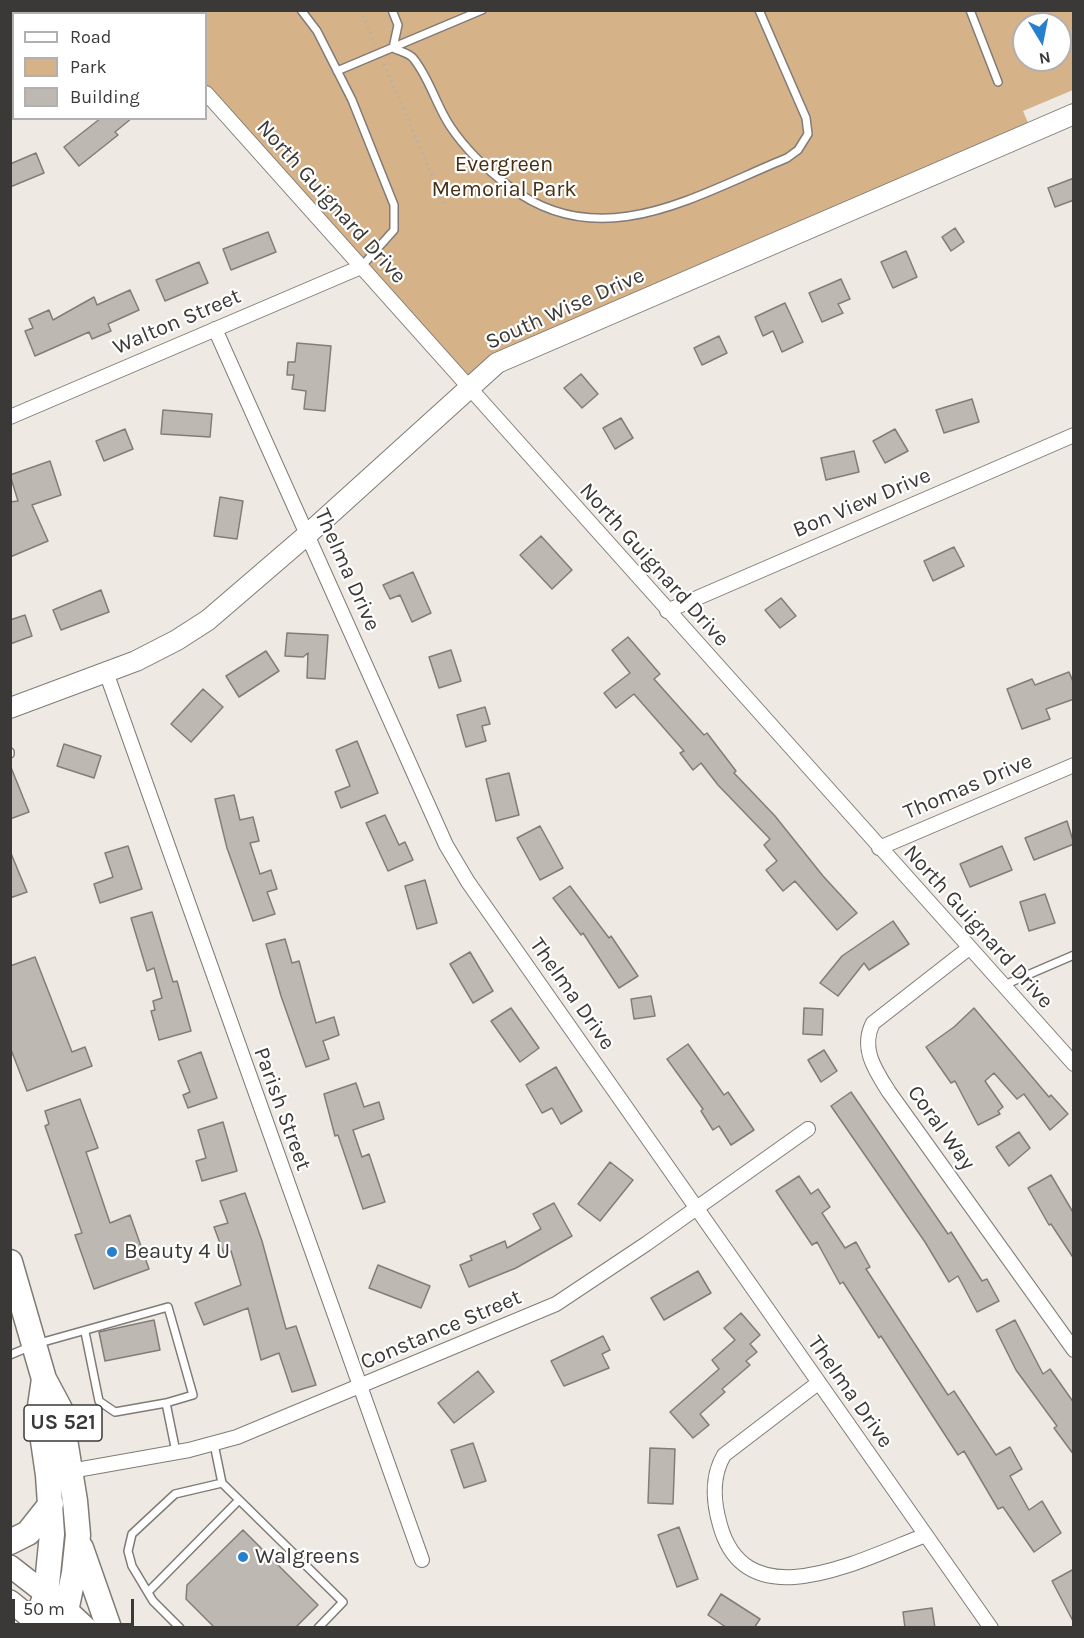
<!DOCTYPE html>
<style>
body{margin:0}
#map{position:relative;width:1084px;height:1638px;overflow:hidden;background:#efe9e3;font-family:Karla,sans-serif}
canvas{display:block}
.frame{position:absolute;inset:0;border:12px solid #3b3937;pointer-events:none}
.legend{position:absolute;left:12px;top:12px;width:195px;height:108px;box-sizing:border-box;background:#fff;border:2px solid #b1b0af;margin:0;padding:8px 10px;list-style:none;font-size:18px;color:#3b3937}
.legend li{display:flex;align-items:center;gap:12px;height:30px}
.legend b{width:30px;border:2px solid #b1b0af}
.north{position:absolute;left:1012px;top:12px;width:60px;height:60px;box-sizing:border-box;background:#fff;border:2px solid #b1b0af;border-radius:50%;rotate:170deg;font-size:16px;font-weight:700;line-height:24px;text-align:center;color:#3b3937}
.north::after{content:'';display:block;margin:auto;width:21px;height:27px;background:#2780ce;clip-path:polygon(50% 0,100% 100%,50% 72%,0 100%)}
.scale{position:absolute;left:12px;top:1599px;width:122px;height:27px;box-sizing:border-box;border:3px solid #3b3937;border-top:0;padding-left:8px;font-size:18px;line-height:21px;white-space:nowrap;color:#3b3937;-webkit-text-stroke:4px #fff;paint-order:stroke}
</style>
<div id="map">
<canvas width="1084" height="1638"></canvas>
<div class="frame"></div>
<ul class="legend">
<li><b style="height:8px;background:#fff"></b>Road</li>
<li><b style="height:16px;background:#d6b289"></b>Park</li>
<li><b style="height:16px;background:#bdb8b2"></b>Building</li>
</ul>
<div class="north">N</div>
<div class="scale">50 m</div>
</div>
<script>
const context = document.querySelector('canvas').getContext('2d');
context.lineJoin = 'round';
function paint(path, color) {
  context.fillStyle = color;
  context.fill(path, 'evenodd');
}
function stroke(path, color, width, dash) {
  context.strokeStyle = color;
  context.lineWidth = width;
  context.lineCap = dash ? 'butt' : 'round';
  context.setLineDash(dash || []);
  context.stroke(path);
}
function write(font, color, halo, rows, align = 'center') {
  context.font = font + ' Karla,sans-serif';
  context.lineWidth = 4.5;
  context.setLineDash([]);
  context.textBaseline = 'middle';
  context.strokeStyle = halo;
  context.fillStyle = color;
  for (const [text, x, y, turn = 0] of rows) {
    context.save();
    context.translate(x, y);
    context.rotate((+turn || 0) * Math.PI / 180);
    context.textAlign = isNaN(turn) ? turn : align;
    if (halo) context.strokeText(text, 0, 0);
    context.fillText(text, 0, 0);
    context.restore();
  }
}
paint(new Path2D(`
 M132 11H1073V90L1023 111 1032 132 497 363 468 388 206 93V14H134ZM1024 24H1060V60H1024Z`), '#d6b289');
const building = new Path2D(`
 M101 118H132L115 132 118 135 79 166 64 147Z
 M36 153 44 173 10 187V164Z
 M1074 178V200L1055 207 1048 188Z
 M955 228 964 242 951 251 942 237Z
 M268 232 276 252 231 270 223 249Z
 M906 251 917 277 893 288 881 262Z
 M199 262 208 283 165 301 156 280Z
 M841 279 850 299 838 304 843 313 822 322 809 293Z
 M130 290 139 310 108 324 111 331 92 339 89 332 35 356 25 331 33 328 29 319 49 310 53 320 94 297 97 305Z
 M785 303 803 342 782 352 773 331 763 336 755 317Z
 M719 336 727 353 702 365 694 348Z
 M297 343 331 346 325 411 304 409 306 391 292 389 294 375H287L288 362H295Z
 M581 374 598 394 582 408 564 388Z
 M972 399 979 422 944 433 936 410Z
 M163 410 212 414 210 437 161 434Z
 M621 418 633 438 615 449 603 428Z
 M125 429 133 449 104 461 96 441Z
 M895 429 908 451 885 463 873 441Z
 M854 451 859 472 826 480 821 458Z
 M50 461 61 495 32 505 48 541 10 557V502L18 501 10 475Z
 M220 497 243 501 237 539 214 536Z
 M541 536 572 570 552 589 520 555Z
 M954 547 964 566 933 581 924 561Z
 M413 572 431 613 412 622 400 595 390 599 383 585Z
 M101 590 109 612 61 630 53 610Z
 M781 598 796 616 780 628 765 610Z
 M25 615 32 636 10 644V620Z
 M287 633 328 635 325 679 307 678 308 653 303 657 285 656Z
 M628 637 660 674 654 679 704 735 707 733 736 771 734 773 775 816 823 876 857 913 837 930 795 881 783 891 766 870 777 861 764 845 770 839 718 785 701 763 693 770 680 753 684 751 634 694 616 708 604 693 630 673 612 650Z
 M451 650 461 681 439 688 429 657Z
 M266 651 279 671 239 697 226 676Z
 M1069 672 1074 684V699L1046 709 1050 719 1022 729 1007 689 1032 679 1035 685Z
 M203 689 223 707 191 742 171 724Z
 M485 707 490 724 482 726 486 741 466 747 457 715Z
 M357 741 378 793 341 808 335 792 350 786 336 750Z
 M64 744 101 756 94 778 57 766Z
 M10 765 29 812 10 819Z
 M509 773 519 815 496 821 486 779Z
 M234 795 240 820 253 817 259 841 250 843 260 874 271 870 277 889 267 892 275 914 253 921 227 848 215 799Z
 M385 815 399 845 405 842 413 860 388 871 366 823Z
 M1067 821 1074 844 1034 860 1025 838Z
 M540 826 563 868 540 880 517 838Z
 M128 846 142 889 100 903 94 884 113 877 105 853Z
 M1002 846 1012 870 970 887 960 864Z
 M10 851 27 892 10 898Z
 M425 880 437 923 417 929 405 886Z
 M570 886 609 938 611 936 638 976 619 988 583 933 581 935 553 898Z
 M1045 894 1055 923 1029 931 1020 902Z
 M152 912 173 982 177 981 191 1031 159 1040 151 1011 155 1010 153 1001 162 998 154 968 147 971 131 918Z
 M893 921 909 944 869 970 864 963 838 996 820 983 842 956Z
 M285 939 292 963 299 961 316 1023 334 1017 339 1035 323 1041 329 1059 306 1067 281 996 266 944Z
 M470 952 493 991 473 1003 450 964Z
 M35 957 72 1052 85 1047 92 1066 27 1091 10 1047V966Z
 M651 996 655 1016 634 1019 631 999Z
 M511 1008 539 1048 520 1062 491 1021Z
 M804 1008 823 1009 822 1035 803 1034Z
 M974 1008 1049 1097 1051 1095 1068 1114 1050 1130 1024 1094 1017 1099 994 1073 985 1081 1003 1107 998 1111 1000 1114 978 1125 955 1081 951 1083 926 1047 954 1027Z
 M688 1044 724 1095 728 1092 754 1130 731 1145 719 1126 713 1130 701 1111 703 1109 667 1059Z
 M824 1050 837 1071 821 1082 808 1060Z
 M201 1052 217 1098 188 1108 183 1095 190 1092 178 1061Z
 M556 1067 582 1111 561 1124 552 1108 542 1113 526 1085Z
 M356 1083 364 1107 379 1102 384 1119 353 1130 362 1157 369 1154 385 1202 363 1209 338 1135 335 1136 324 1094Z
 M851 1092 948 1234 951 1232 982 1281 987 1279 999 1301 977 1312 958 1276 949 1282 925 1242 831 1106Z
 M80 1099 98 1148 86 1152 110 1223 130 1215 149 1269 94 1289 75 1235 82 1233 45 1126 49 1124 45 1111Z
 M223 1122 237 1171 202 1181 196 1161 206 1158 198 1130Z
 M1019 1132 1030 1148 1009 1166 996 1147Z
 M610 1162 633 1180 600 1221 578 1204Z
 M1051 1175 1074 1214V1259L1051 1224 1049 1225 1028 1188Z
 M799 1176 811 1194 818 1189 830 1207 822 1213 845 1248 856 1242 870 1267 866 1269 948 1395 954 1391 996 1455 1010 1447 1022 1469 1010 1476 1029 1510 1042 1501 1061 1533 1034 1552 1003 1507 998 1509 964 1451 958 1455 881 1336 879 1338 843 1282 840 1284 817 1242 812 1245 776 1191Z
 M245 1193 262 1241 286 1329 296 1326 316 1385 292 1392 279 1353 261 1360 248 1308 204 1325 195 1303 241 1285 231 1251 224 1254 214 1227 228 1223 220 1201Z
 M554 1203 572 1236 516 1268 469 1287 460 1265 472 1260 470 1256 505 1241 507 1248 541 1229 533 1214Z
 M378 1265 430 1286 421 1308 369 1288Z
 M698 1271 711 1293 664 1320 651 1298Z
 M741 1313 760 1335 750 1344 757 1352 746 1361 750 1365 722 1389 725 1392 700 1414 709 1425 693 1438 670 1412 719 1369 712 1360 735 1340 724 1328Z
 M154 1320 160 1350 105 1361 99 1332Z
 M1015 1320 1043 1374 1050 1369 1074 1403V1455L1054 1428 1057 1426 1016 1370 996 1330Z
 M603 1336 610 1350 602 1354 609 1368 564 1386 551 1361Z
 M478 1371 494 1392 454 1423 438 1403Z
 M473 1443 486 1481 464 1488 451 1450Z
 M650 1448 675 1449 673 1504 648 1503Z
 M679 1527 698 1579 677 1587 658 1535Z
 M243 1530 318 1605 295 1628H215L186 1599 187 1585Z
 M1074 1569V1623L1052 1581Z
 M721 1594 760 1619 754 1628H727L708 1615Z
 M932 1608 935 1628H905L903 1612Z`);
paint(building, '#bdb8b2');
stroke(building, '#827d77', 1.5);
const lane = new Path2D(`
 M301 10 317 31 352 100 394 205V230L361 267
 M392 10 398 25 393 48
 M970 10 998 82
 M393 48C399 51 409 53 413 58 429 77 436 105 450 126 466 150 487 170 510 187 601 256 696 195 787 158L798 150 808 134 806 118 759 10
 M337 71 482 10
 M10 752V754
 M1002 986 1074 955
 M85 1332 99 1401 115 1412 166 1403 176 1452
 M10 1355 36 1344 168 1307 193 1395 166 1403
 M222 1483 343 1602 318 1628
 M148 1592 239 1500
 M180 1628 153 1601 132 1566 128 1551 132 1534 175 1494 222 1483 214 1444`);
const street = new Path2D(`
 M132 10 134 14
 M105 14 108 10
 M206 93 1074 1064
 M10 102 14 99
 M215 329 446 845 468 882 991 1628
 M10 417 361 267
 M667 611 1074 435
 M106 672 422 1560
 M879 848 1074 765
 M969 948 873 1023C860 1048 875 1070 889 1092L1074 1350
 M818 1383 724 1455C711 1477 713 1501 720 1525 747 1623 866 1557 926 1535
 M65 1472 189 1450 237 1437 556 1304 646 1244 808 1129`);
const secondary = new Path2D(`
 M10 708 136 661 177 640 208 620 308 534 497 363 1074 114`);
const primary = new Path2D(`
 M10 1566 46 1594
 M10 1601 36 1622`);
const highway = new Path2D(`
 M10 1262 44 1379 60 1409 75 1501 78 1535 74 1573 66 1611 58 1628
 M10 1542 28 1533 51 1504
 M81 1548 109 1628
 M55 1601 84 1628
 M42 1628 36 1622 46 1594 52 1534 48 1475 39 1413 44 1379`);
stroke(lane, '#807b76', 10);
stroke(street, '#807b76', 16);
stroke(secondary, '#807b76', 22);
stroke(primary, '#807b76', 24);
stroke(highway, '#807b76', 27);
stroke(new Path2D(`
 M361 10 375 44
 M384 64 444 203`), '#b4b0ab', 3, [1.5, 4.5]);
stroke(lane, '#fff', 7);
stroke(street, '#fff', 14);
stroke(secondary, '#fff', 20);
stroke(primary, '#fff', 21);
stroke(highway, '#fff', 24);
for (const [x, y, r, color] of [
 [112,1252,6,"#2780ce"],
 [243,1557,6,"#2780ce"]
]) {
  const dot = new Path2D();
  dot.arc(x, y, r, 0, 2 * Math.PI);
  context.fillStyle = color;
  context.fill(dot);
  stroke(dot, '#fff', 2);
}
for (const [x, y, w] of [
 [63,1423,78]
]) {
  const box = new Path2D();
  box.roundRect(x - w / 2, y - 18, w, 36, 4.5);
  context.fillStyle = '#fff';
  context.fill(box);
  stroke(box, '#3b3937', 1.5);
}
write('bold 21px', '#3b3937', null, [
 ["US 521",63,1423]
]);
write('22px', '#462f13', '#fff', [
 ["Evergreen",504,165],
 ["Memorial Park",504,190]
]);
write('22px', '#3b3937', '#fff', [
 ["North Guignard Drive",331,202,48],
 ["South Wise Drive",565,309,-24],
 ["Walton Street",177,322,-23],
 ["Bon View Drive",862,503,-23],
 ["North Guignard Drive",654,565,48],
 ["Thelma Drive",347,570,66],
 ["Thomas Drive",968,787,-23],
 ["North Guignard Drive",978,927,48],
 ["Thelma Drive",572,994,55],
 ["Parish Street",282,1109,70],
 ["Coral Way",941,1128,54],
 ["Constance Street",441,1330,-23],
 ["Thelma Drive",850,1392,55]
]);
write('22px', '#3b3937', '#fff', [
 ["Beauty 4 U",124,1252],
 ["Walgreens",255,1557]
], 'left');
</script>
